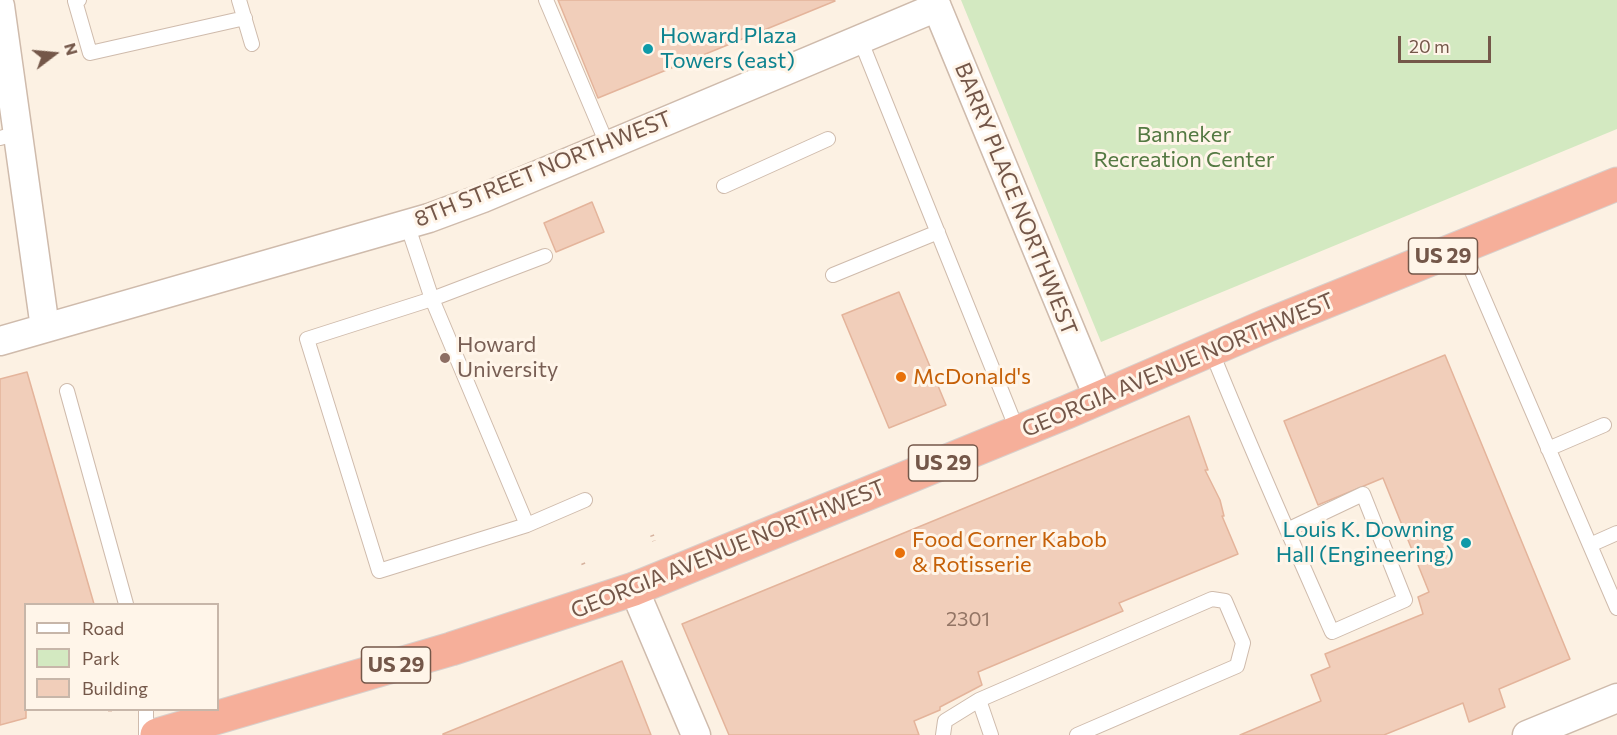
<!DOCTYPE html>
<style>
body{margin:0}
#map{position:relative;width:1617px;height:735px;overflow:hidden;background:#fcf1e3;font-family:Commissioner,sans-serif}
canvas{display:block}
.legend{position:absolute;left:24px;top:603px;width:195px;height:108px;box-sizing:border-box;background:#fff5e9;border:2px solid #c7b6a9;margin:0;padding:8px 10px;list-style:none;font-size:18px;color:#745749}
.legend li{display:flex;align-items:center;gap:12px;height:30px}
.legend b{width:30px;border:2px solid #c7b6a9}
.north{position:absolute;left:24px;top:24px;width:60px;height:60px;-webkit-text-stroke:4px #fff5e9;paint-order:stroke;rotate:74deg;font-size:16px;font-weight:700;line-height:24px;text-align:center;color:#745749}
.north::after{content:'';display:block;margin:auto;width:21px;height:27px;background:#745749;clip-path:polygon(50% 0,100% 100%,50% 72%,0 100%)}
.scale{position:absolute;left:1398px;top:36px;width:93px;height:27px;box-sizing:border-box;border:3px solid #745749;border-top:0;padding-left:8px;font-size:18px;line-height:21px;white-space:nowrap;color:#745749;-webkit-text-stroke:4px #fff5e9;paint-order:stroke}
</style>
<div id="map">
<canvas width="1617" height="735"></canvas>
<ul class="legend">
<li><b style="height:8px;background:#fff"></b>Road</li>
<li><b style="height:16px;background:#d3e9c1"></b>Park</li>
<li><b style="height:16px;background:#f1ceba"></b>Building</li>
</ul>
<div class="north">N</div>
<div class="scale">20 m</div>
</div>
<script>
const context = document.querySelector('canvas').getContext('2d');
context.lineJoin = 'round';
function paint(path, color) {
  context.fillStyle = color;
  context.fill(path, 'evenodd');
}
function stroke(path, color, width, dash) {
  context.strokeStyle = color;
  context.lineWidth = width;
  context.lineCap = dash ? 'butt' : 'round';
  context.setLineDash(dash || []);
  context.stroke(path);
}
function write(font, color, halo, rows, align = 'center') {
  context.font = font + ' Commissioner,sans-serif';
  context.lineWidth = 6;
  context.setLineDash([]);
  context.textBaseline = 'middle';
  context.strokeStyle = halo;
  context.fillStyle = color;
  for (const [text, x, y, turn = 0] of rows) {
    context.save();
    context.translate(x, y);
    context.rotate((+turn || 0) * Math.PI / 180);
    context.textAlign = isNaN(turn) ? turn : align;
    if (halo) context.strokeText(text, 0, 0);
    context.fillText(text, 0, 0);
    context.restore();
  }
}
paint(new Path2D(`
 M961 0H1617V129L1101 342Z`), '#d3e9c1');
const building = new Path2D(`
 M558 0H834L835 1 598 98Z
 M592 202 604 232 556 252 544 223Z
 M899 292 946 405 889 428 842 315Z
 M1445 355 1570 659 1499 689 1505 707 1469 722 1463 703 1384 735H1240L1321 701 1311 675 1330 667 1325 654 1423 614 1418 597 1429 592 1383 478 1318 505 1284 421Z
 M27 372 94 604H26V718L0 725V379Z
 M1189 416 1208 470H1205L1220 500 1224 516H1222L1238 554 1119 603 1123 611 978 672 982 685 940 707V710L914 721 919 735H729L682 624Z
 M622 661 651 735H443V734Z`);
paint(building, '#f1ceba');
stroke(building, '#e4b49b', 1.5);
const lane = new Path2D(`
 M79 0 75 1 90 53 245 18
 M239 0 252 44
 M546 0 607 144
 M860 39 1018 432
 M0 138 18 133
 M724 186 828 139
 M407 224 432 299 545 256
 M1462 248 1617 608
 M833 275 938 232
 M432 299 527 525 379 571 307 339Z
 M1211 350C1249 445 1291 539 1332 632L1405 600 1363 494 1287 530
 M67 391 126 604
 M1548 449 1604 425
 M527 525 585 500
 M1590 545 1617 533
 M979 700 991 735
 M146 735V710
 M943 735 945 721 979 700 1212 599 1225 601 1243 643 1237 666 1077 735`);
const street = new Path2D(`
 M934 0 1099 399
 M0 6 45 328
 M0 341 429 218 483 198 937 7
 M634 589 696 735
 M1527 735 1617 698`);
const highway = new Path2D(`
 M157 735 451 649 634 589 1067 412 1268 325 1617 184`);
stroke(lane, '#cfbbac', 16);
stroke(street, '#cfbbac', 31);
stroke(highway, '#d8d0cc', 35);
stroke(new Path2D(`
 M652 535 654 541
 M583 563 585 568
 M110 710V712`), '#d6b29e', 4, [1.5, 4.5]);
stroke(lane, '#fff', 14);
stroke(street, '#fff', 28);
stroke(highway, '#f6af9a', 33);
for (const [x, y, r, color] of [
 [648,49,6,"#0f9aa8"],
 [445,358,6,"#8d6e63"],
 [901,377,6,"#e8710a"],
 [1466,543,6,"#0f9aa8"],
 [900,553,6,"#e8710a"]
]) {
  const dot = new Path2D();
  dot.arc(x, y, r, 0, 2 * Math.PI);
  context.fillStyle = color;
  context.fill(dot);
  stroke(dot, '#fff5e9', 2);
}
write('20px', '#937565', null, [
 ["2301",968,619]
]);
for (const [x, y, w] of [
 [1443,256,69],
 [943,463,69],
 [396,665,69]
]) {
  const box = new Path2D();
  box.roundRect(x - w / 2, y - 18, w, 36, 4.5);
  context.fillStyle = '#fff5e9';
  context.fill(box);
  stroke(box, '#745749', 1.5);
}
write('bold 21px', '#745749', null, [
 ["US 29",1443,256],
 ["US 29",943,463],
 ["US 29",396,665]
]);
write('22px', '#0d838f', '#fff5e9', [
 ["Howard Plaza",660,36],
 ["Towers (east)",660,61],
 ["Louis K. Downing",1454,530,"right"],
 ["Hall (Engineering)",1454,555,"right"]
], 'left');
write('22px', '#547942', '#fff5e9', [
 ["Banneker",1184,135],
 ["Recreation Center",1184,160]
]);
write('22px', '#745749', '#fff5e9', [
 ["8TH STREET NORTHWEST",543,169,-22],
 ["BARRY PLACE NORTHWEST",1016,199,68],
 ["GEORGIA AVENUE NORTHWEST",1178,365,-23],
 ["GEORGIA AVENUE NORTHWEST",728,549,-22]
]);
write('22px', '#785e54', '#fff5e9', [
 ["Howard",457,345],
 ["University",457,370]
], 'left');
write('22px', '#c56008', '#fff5e9', [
 ["McDonald's",913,377],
 ["Food Corner Kabob",912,540],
 ["& Rotisserie",912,565]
], 'left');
</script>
